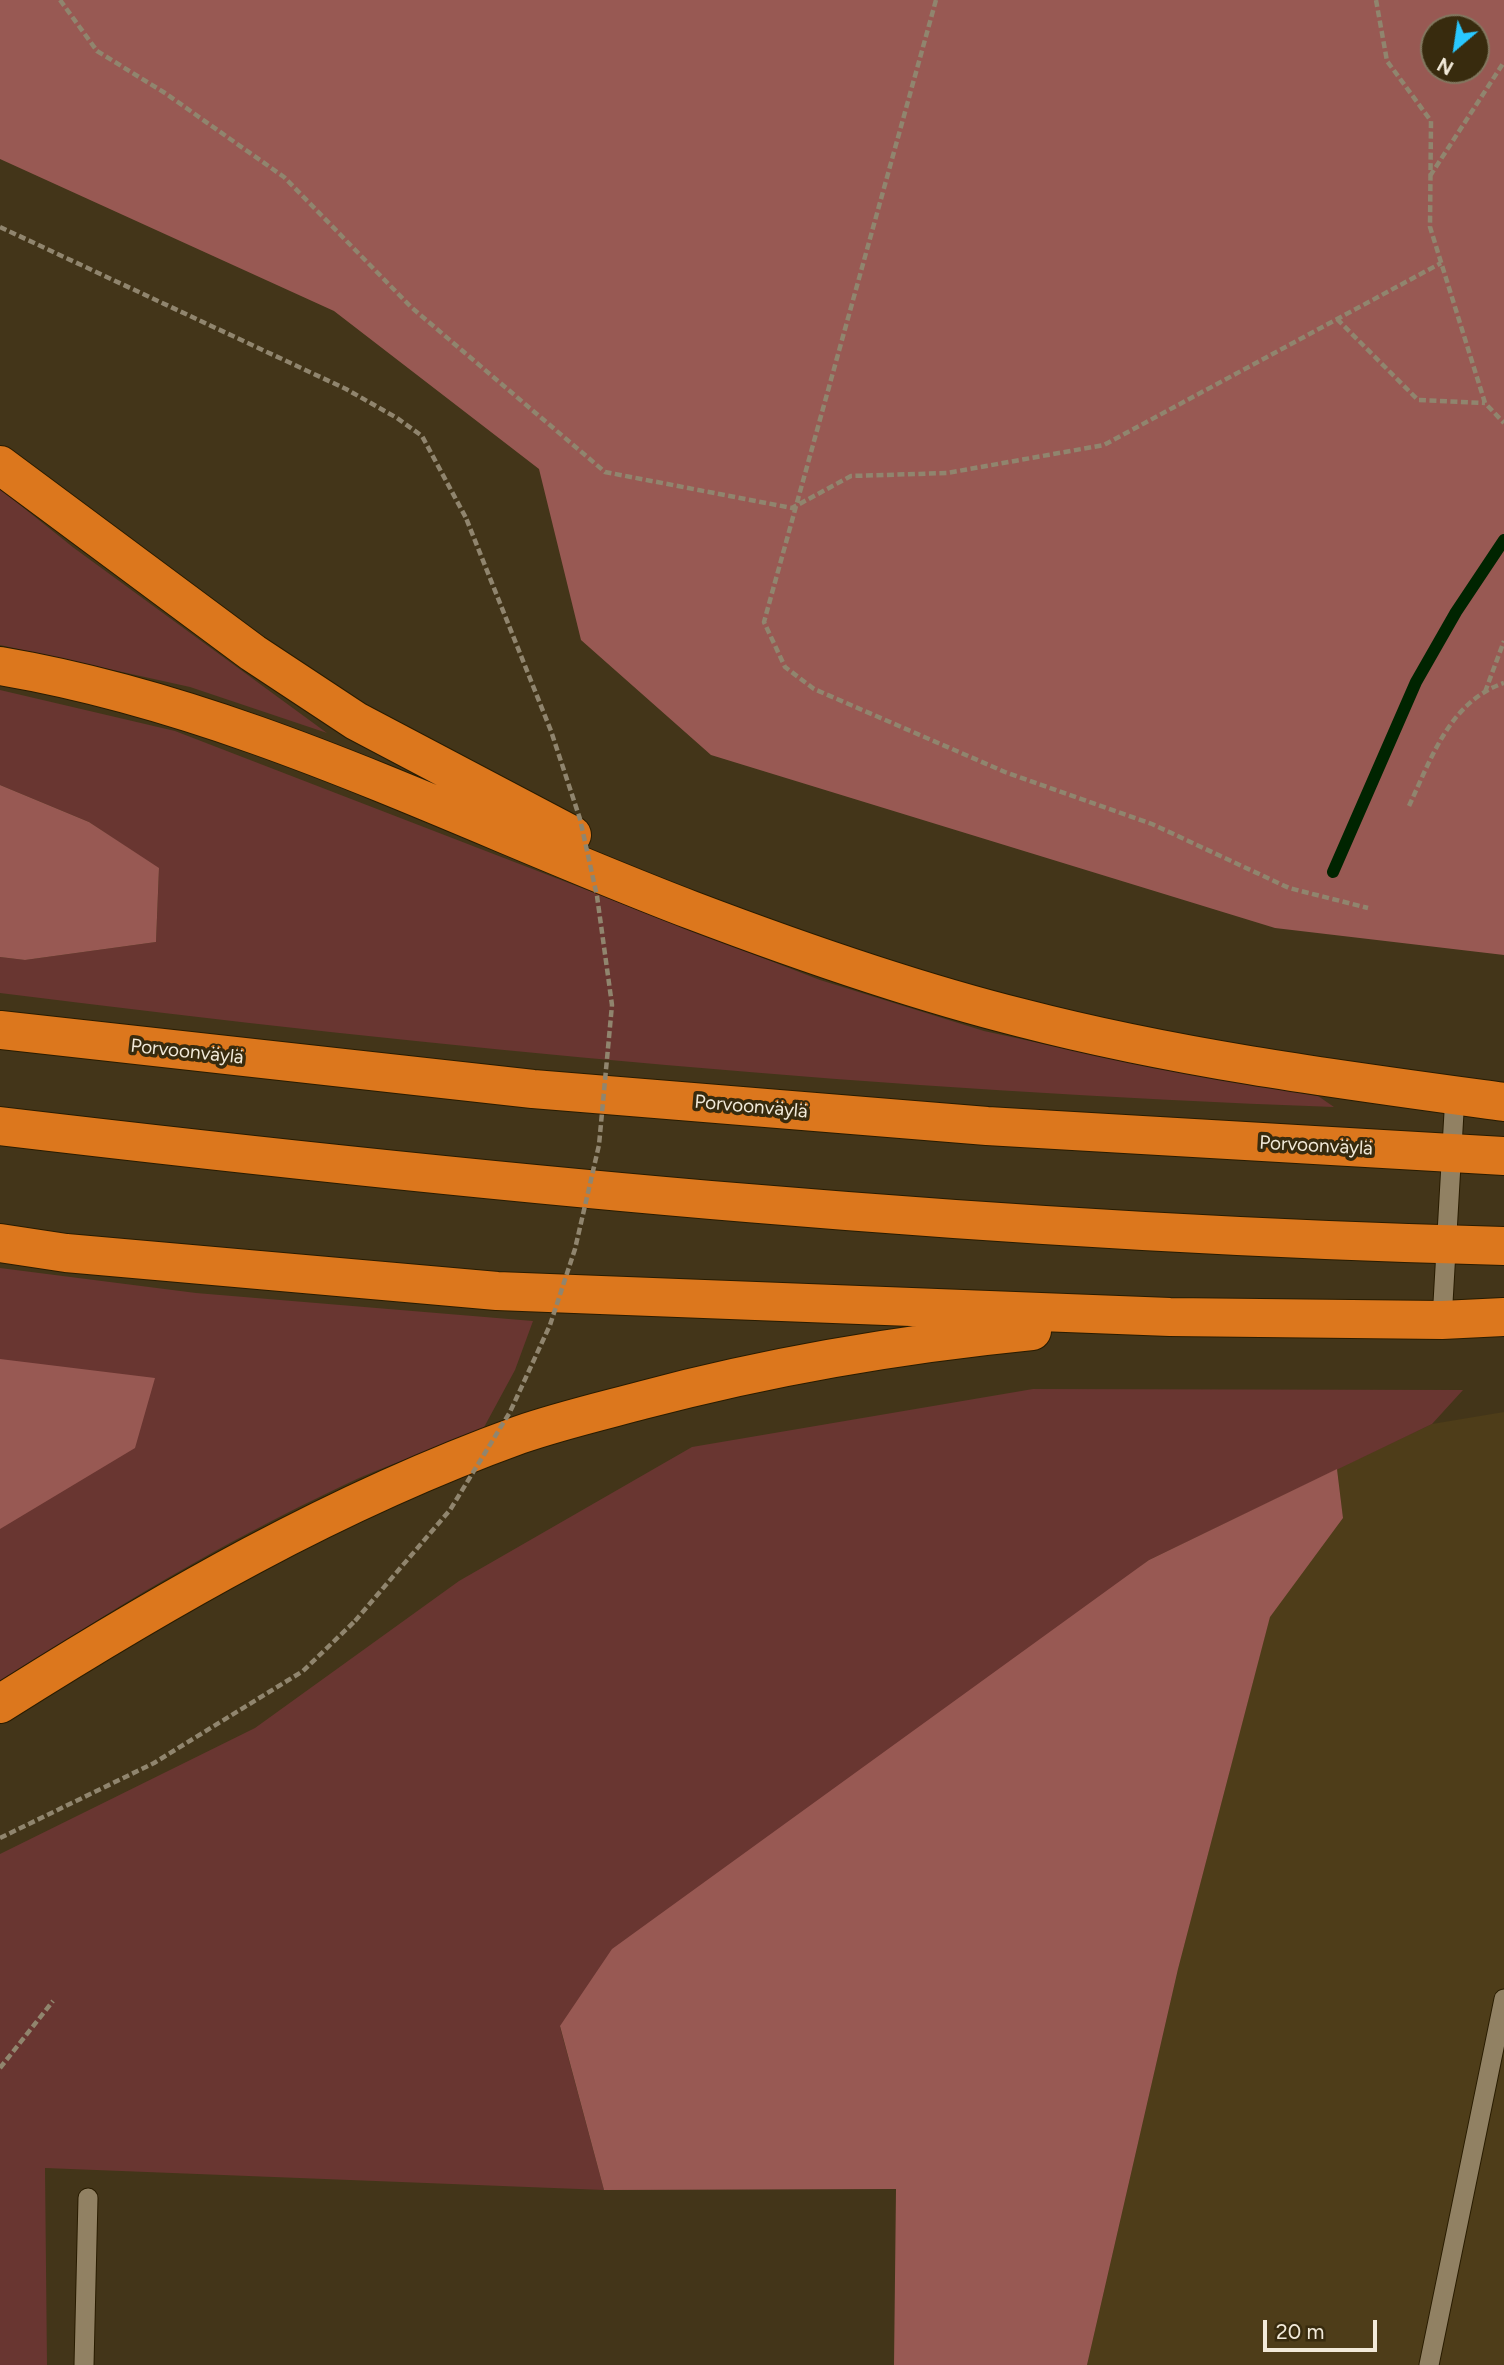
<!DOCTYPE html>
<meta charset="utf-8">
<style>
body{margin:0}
#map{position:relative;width:1504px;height:2365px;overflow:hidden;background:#433519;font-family:Figtree,sans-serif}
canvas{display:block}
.north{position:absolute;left:1420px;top:14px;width:70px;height:70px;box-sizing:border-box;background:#382b0e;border:2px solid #82775f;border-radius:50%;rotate:209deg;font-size:19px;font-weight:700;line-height:28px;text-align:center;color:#f2ead9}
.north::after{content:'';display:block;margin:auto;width:24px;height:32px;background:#29c8ff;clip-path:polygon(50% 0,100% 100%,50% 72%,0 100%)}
.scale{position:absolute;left:1263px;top:2320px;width:114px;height:32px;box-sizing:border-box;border:4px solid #f2ead9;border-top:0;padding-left:9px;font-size:21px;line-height:24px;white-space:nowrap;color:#f2ead9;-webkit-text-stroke:5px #382b0e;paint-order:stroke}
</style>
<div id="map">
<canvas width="1504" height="2365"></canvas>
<div class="north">N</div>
<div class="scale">20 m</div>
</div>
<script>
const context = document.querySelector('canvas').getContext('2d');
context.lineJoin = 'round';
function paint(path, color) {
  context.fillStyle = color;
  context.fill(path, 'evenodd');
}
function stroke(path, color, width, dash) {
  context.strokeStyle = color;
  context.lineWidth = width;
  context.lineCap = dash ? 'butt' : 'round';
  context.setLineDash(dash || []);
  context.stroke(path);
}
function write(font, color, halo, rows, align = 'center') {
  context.font = font + ' Figtree,sans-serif';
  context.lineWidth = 7;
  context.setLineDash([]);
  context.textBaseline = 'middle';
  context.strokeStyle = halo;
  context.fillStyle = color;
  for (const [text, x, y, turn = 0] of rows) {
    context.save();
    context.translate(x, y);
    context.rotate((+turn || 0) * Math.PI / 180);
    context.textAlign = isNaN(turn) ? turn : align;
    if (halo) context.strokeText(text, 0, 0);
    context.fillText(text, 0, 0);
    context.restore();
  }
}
paint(new Path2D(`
 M1504 1412V2365H1087L1178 1969 1270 1616 1343 1518 1337 1469 1432 1424Z`), '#4e3d19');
paint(new Path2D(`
 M0 489 74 548 327 733 190 687 0 645Z
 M0 690 175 731 820 980 984 1031 1154 1068 1318 1096 1334 1107C888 1091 443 1049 0 993V957L25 960 156 942 159 869 89 822 0 785Z
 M0 1268 196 1293 533 1321 515 1370 482 1431C436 1449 387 1464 342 1486 224 1542 108 1610 0 1684Z
 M1033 1389 1463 1390 1432 1424 1149 1560 560 2027 604 2190 45 2168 47 2365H0V1854L255 1728 459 1581 692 1447Z`), '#693631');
paint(new Path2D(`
 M0 0H1504V955L1275 928 711 755 581 640 539 469 334 311 0 159ZM1434 28H1476V70H1434Z
 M0 785 89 822 159 868 156 942 25 960 0 957Z
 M0 1359 155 1378 135 1448 0 1529Z
 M1337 1469 1343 1518 1270 1617 1178 1969 1087 2365H894L896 2189 604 2190 560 2026 612 1949 1149 1560Z`), '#985953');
stroke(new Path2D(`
 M1333 872 1416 682 1456 612 1504 540`), '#002400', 12);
const lane = new Path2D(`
 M1442 1320 1455 1095
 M84 2365 88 2198
 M1429 2365 1504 1999`);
const highway = new Path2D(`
 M0 465 253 653 356 721 572 835
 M0 666C243 707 463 823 691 910 799 951 910 990 1022 1018 1180 1059 1342 1080 1504 1102
 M0 1030 533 1089 987 1126 1504 1156
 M0 1126C499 1185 1001 1233 1504 1246
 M0 1243 66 1253 497 1291 1170 1317 1442 1320 1504 1317
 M0 1704C166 1599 334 1502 519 1435 559 1421 602 1411 643 1400 771 1366 900 1344 1032 1331`);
stroke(lane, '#291c01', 21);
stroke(highway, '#291c01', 40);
stroke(new Path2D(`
 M60 0 97 51 165 93 284 177 411 307 605 472 792 508 851 476 947 473 1104 445 1441 263
 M936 0 764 622 785 667 814 689 1005 772 1152 824 1289 888 1368 908
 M1376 0 1387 61 1431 121 1430 227 1485 403 1504 423
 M1430 176 1504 62
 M0 227 346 389 397 418 422 436 466 518
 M1337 319 1418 400 1485 403
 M1485 692 1504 641
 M1409 806C1431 759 1450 701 1504 683
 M0 1838 154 1763 303 1671 355 1621
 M0 2068 53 2001`), '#90856e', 4.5, [7, 3.5]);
stroke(lane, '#918163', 19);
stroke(highway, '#dc771d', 38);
stroke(new Path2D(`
 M355 1621 450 1510 510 1412 550 1325 575 1249 599 1145 612 1005 597 896 580 819 551 731 466 518`), '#90856e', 4.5, [7, 3.5]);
write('19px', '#f2ead9', '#382b0e', [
 ["Porvoonväylä",187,1052,6],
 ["Porvoonväylä",751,1107,5],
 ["Porvoonväylä",1316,1146,3]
]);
</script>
